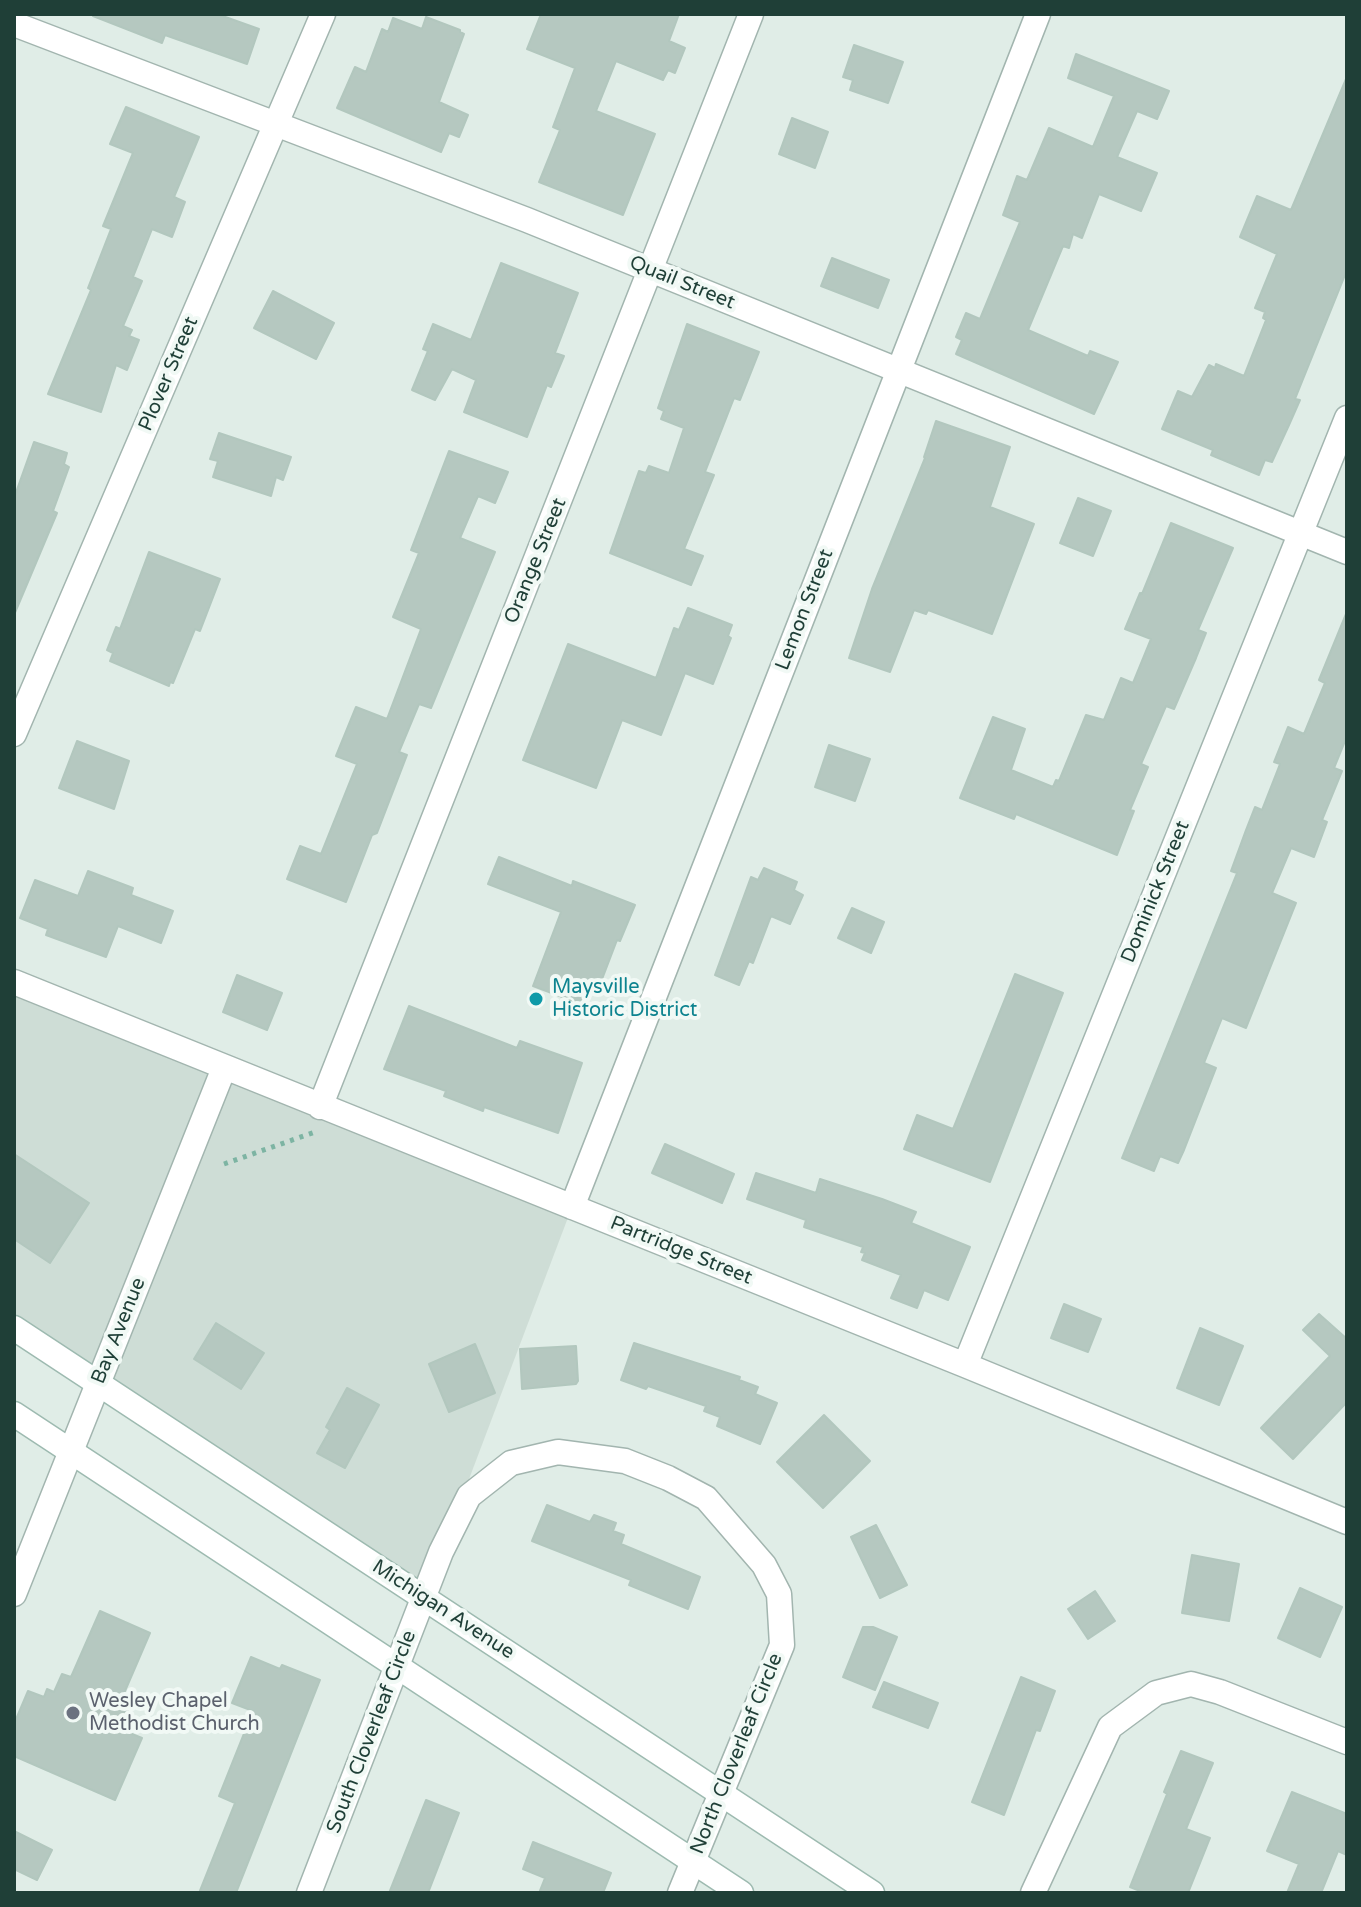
<!DOCTYPE html>
<style>
body{margin:0}
#map{position:relative;width:1361px;height:1907px;overflow:hidden;background:#e0ede7;font-family:"Varela Round",sans-serif}
canvas{display:block}
.frame{position:absolute;inset:0;border:16px solid #1f3f37;pointer-events:none}
</style>
<div id="map">
<canvas width="1361" height="1907"></canvas>
<div class="frame"></div>
</div>
<script>
const context = document.querySelector('canvas').getContext('2d');
context.lineJoin = 'round';
function paint(path, color) {
  context.fillStyle = color;
  context.fill(path, 'evenodd');
}
function stroke(path, color, width, dash) {
  context.strokeStyle = color;
  context.lineWidth = width;
  context.lineCap = dash ? 'butt' : 'round';
  context.setLineDash(dash || []);
  context.stroke(path);
}
function write(font, color, halo, rows, align = 'center') {
  context.font = font + ' "Varela Round",sans-serif';
  context.lineWidth = 8;
  context.setLineDash([]);
  context.textBaseline = 'middle';
  context.strokeStyle = halo;
  context.fillStyle = color;
  for (const [text, x, y, turn = 0] of rows) {
    context.save();
    context.translate(x, y);
    context.rotate((+turn || 0) * Math.PI / 180);
    context.textAlign = isNaN(turn) ? turn : align;
    if (halo) context.strokeText(text, 0, 0);
    context.fillText(text, 0, 0);
    context.restore();
  }
}
paint(new Path2D(`
 M14 983 572 1207 424 1598 14 1327Z`), '#ceddd6');
const building = new Path2D(`
 M94 14H217L259 29 247 64 165 35 162 43 93 16Z
 M541 14H679L669 41 685 48 675 73 668 70 663 80 616 61 596 111 655 134 623 215 539 182 560 130 553 127 575 68 527 49Z
 M426 17 460 30V32L464 34 439 102 468 115 459 137 449 133 441 152 337 108 355 67 366 72 382 29 388 32 393 18 422 29Z
 M854 45 903 62 888 103 850 90 853 80 843 77Z
 M1076 54 1169 91 1157 119 1137 111 1117 157 1157 173 1141 211 1099 194 1082 238 1073 234 1069 248 1063 246 1028 330 1088 356 1090 351 1118 362 1094 414 956 354 962 340 956 337 966 313 980 319 1020 222 1003 215 1017 176 1027 180 1049 128 1093 147 1114 96 1068 78Z
 M1346 79 1347 270 1295 399 1300 400 1289 425 1272 462 1265 460 1259 475 1211 455 1213 450 1162 429 1178 391 1192 397 1209 365 1215 368 1216 364 1244 376 1266 320 1263 318 1265 312 1255 308 1277 254 1240 237 1257 196 1291 210Z
 M126 107 199 137 174 197 185 202 172 237 152 229 133 277 142 281 123 326 132 330 129 336 139 340 127 370 116 365 101 412 48 394 91 290 88 288 111 229 103 226 133 153 110 144Z
 M792 118 828 132 815 168 779 154Z
 M832 258 889 280 878 308 821 286Z
 M501 263 578 293 555 353 564 356 551 387 547 385 527 437 464 412 476 380 452 369 435 400 412 390 428 351 423 349 433 324 471 340Z
 M273 291 334 323 316 359 254 328Z
 M687 324 759 352 740 400 734 398 705 472 714 475 684 549 703 556 691 585 610 553 639 471 646 473 649 466 669 473 684 428 661 419 664 411 658 408Z
 M936 421 1010 447 990 507 1034 524 992 634 928 610 926 614 914 610 890 672 849 658 872 589 925 458 924 457Z
 M219 433 291 457 283 480 276 477 271 496 213 477 218 461 210 459Z
 M34 442 67 453 64 464 69 467 53 511 57 513 14 615V498Z
 M449 451 508 472 495 503 478 496 460 538 495 552 431 708 419 704 399 752 407 755 377 833 372 835 346 902 287 879 300 846 321 854 357 764 336 756 356 707 387 719 421 629 393 617 419 553 411 550Z
 M1078 498 1111 511 1093 556 1060 543Z
 M1171 523 1233 548 1198 630 1206 633 1196 658 1174 709 1166 706 1141 764 1148 767 1130 810 1134 811 1117 855 1016 814 1014 819 960 798 993 717 1025 729 1011 770 1053 787 1056 780 1059 781 1086 715 1104 720 1121 678 1133 683 1151 639 1125 629 1140 593 1142 594Z
 M149 552 220 579 200 631 195 629 173 683 170 682 169 686 110 661 113 653 107 650 116 627 120 629Z
 M688 608 732 625 728 636 731 638 713 684 685 673 661 735 622 720 596 788 523 760 568 644 656 678 674 628 679 630Z
 M1346 614 1347 736 1334 768 1342 771 1322 820 1327 822 1314 857 1291 848 1272 893 1296 903 1246 1028 1222 1018 1204 1063 1216 1068 1184 1150 1178 1163 1160 1156 1154 1171 1122 1158 1237 873 1231 871 1246 830 1255 807 1262 810 1280 764 1274 762 1288 727 1304 734 1325 683 1319 680Z
 M77 741 129 761 114 809 59 788Z
 M829 745 870 759 855 801 815 787Z
 M499 857 572 886 573 881 635 905 620 941 617 940 596 995 591 993 586 1006 533 986 561 912 488 884Z
 M764 868 797 882 794 890 803 895 790 924 771 916 753 963 749 961 739 985 715 975 751 877 758 880Z
 M88 871 133 888 131 895 173 911 161 943 118 926 106 957 46 935 48 929 20 918 35 880 78 896Z
 M852 908 884 922 871 953 838 938Z
 M1015 974 1063 993 990 1182 904 1149 917 1115 953 1129Z
 M237 975 282 993 267 1030 223 1012Z
 M409 1006 517 1048 520 1041 582 1063 558 1133 484 1107 483 1111 444 1096 446 1091 384 1069Z
 M665 1144 734 1174 722 1203 652 1173Z
 M14 1154 89 1203 50 1263 14 1239Z
 M756 1173 816 1193 820 1179 882 1199 916 1212 911 1223 970 1247 948 1300 924 1290 917 1308 891 1298 901 1275 862 1260 865 1253 861 1252 863 1247 804 1227 806 1220 747 1199Z
 M1064 1304 1101 1319 1088 1352 1051 1338Z
 M1319 1314 1347 1339V1402L1293 1459 1261 1428 1330 1356 1303 1330Z
 M216 1323 264 1353 241 1389 194 1359Z
 M1200 1328 1243 1346 1219 1405 1177 1388Z
 M634 1343 740 1377 739 1380 758 1387 755 1394 777 1403 760 1444 717 1426 720 1417 704 1411 706 1406 648 1386 646 1389 621 1380Z
 M475 1344 495 1393 449 1412 429 1364Z
 M576 1346 578 1381 576 1384 522 1389 520 1349Z
 M347 1388 379 1405 345 1468 317 1453 330 1430 326 1427Z
 M824 1415 870 1461 823 1508 777 1462Z
 M547 1505 590 1522 594 1515 616 1523 613 1531 624 1535 621 1544 700 1577 688 1609 629 1585 631 1580 532 1541Z
 M876 1525 907 1585 880 1598 851 1537Z
 M1192 1555 1239 1564 1229 1621 1182 1613Z
 M1300 1588 1342 1607 1320 1657 1278 1638Z
 M1095 1591 1115 1621 1088 1639 1068 1609Z
 M100 1611 150 1633 122 1698 131 1703 123 1723 130 1726 127 1732 142 1738 115 1800 14 1756V1724L28 1691 44 1697 47 1689 54 1692 62 1674 71 1677Z
 M863 1627H873L897 1637 875 1690 843 1677Z
 M251 1657 280 1669 282 1665 320 1680 236 1893H199L235 1803 219 1796 253 1711 232 1703Z
 M1021 1677 1055 1691 1040 1731 1036 1730 1004 1815 972 1802Z
 M884 1682 938 1703 928 1728 873 1707Z
 M1181 1751 1213 1763 1186 1829 1210 1838 1188 1893H1145L1130 1887 1167 1794 1164 1792Z
 M1292 1792 1347 1814V1855L1338 1851 1321 1893H1287L1299 1864 1267 1851Z
 M426 1800 459 1813 428 1893H389Z
 M14 1831 52 1850 37 1880 14 1869Z
 M533 1842 611 1873 603 1893H539L545 1878 523 1869Z`);
paint(building, '#b5c8c0');
stroke(building, '#b2c7be', 2);
const minor = new Path2D(`
 M14 24 527 220 1347 552
 M14 734 323 14
 M14 982 965 1365 1347 1522
 M320 1107 751 14
 M572 1207 1038 14
 M965 1365 1347 418
 M14 1594 224 1068
 M309 1893 441 1552 469 1496 511 1463 558 1452 625 1461 668 1478 706 1498 764 1565 779 1594 782 1645 680 1893
 M1033 1893 1110 1727 1156 1693 1191 1684 1220 1692 1347 1742`);
const secondary = new Path2D(`
 M14 1328 872 1893
 M14 1414 741 1893`);
stroke(minor, '#a2b5af', 27);
stroke(secondary, '#9dbab0', 27);
stroke(new Path2D(`
 M224 1164 315 1132`), '#7db4a3', 5, [4, 6]);
stroke(minor, '#fff', 24);
stroke(secondary, '#fff', 24);
for (const [x, y, r, color] of [
 [536,999,8,"#0f9aa8"],
 [73,1713,8,"#6b7280"]
]) {
  const dot = new Path2D();
  dot.arc(x, y, r, 0, 2 * Math.PI);
  context.fillStyle = color;
  context.fill(dot);
  stroke(dot, '#f1f9f5', 3);
}
write('20px', '#1f3f37', '#f1f9f5', [
 ["Quail Street",682,283,22],
 ["Plover Street",169,374,-67],
 ["Orange Street",536,561,-68],
 ["Lemon Street",805,610,-69],
 ["Dominick Street",1156,892,-68],
 ["Partridge Street",681,1251,22],
 ["Bay Avenue",119,1331,-68],
 ["Michigan Avenue",443,1610,33],
 ["South Cloverleaf Circle",372,1732,-69],
 ["North Cloverleaf Circle",737,1754,-68]
]);
write('20px', '#0d838f', '#f1f9f5', [
 ["Maysville",552,988],
 ["Historic District",552,1011]
], 'left');
write('20px', '#5b616d', '#f1f9f5', [
 ["Wesley Chapel",89,1702],
 ["Methodist Church",89,1725]
], 'left');
</script>
